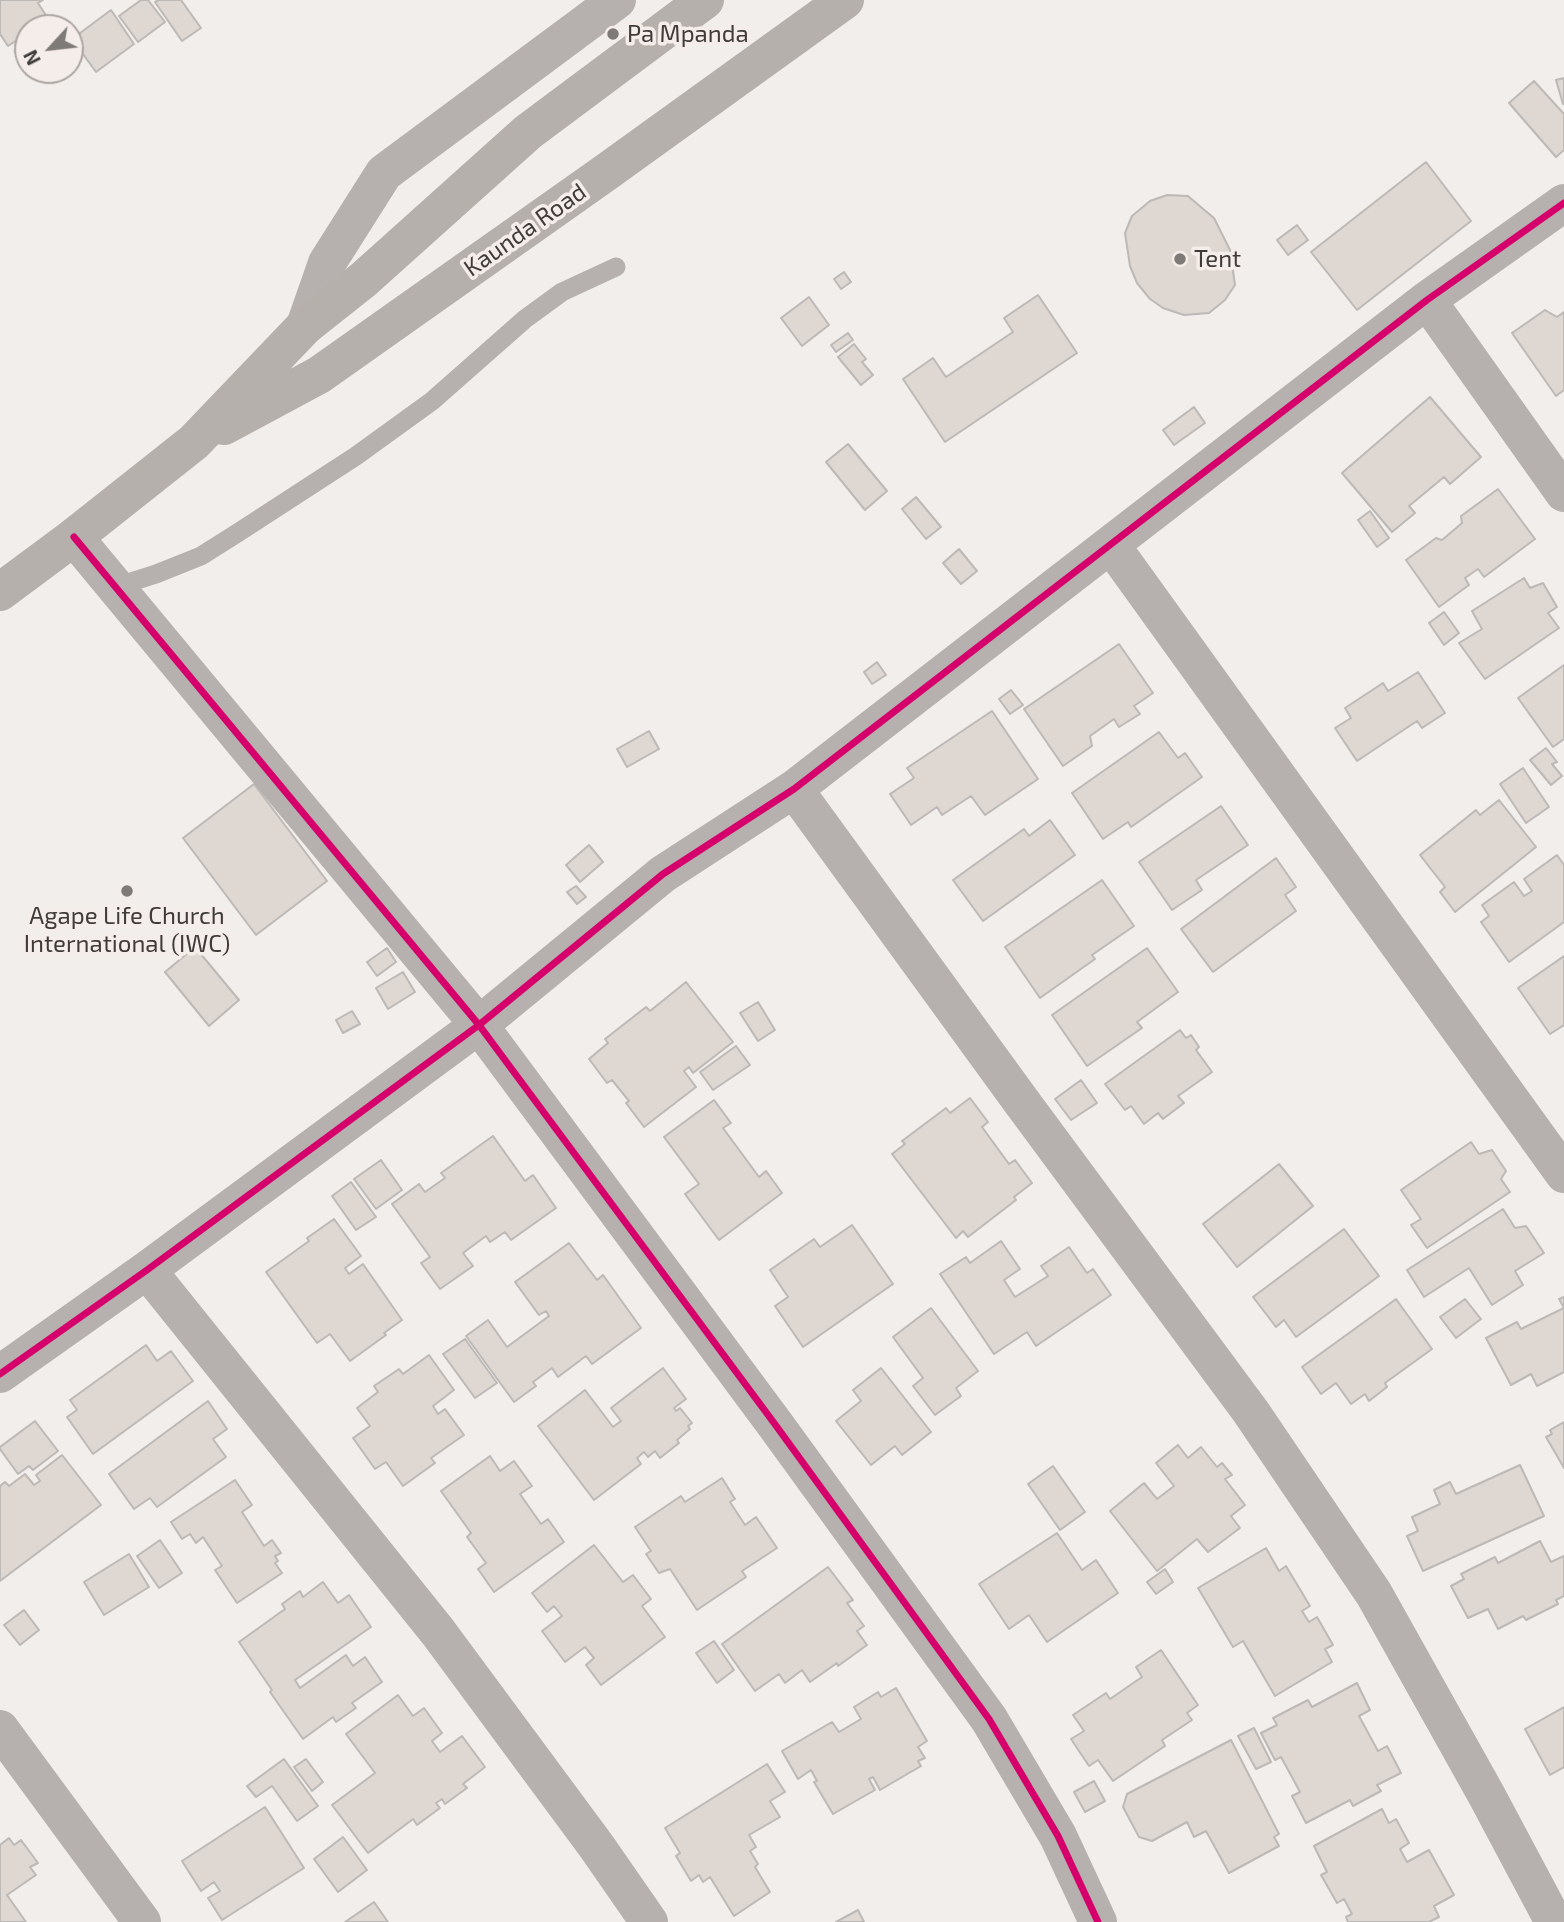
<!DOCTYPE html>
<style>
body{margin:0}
#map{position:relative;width:1564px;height:1922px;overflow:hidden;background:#f2eeec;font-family:"Exo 2",sans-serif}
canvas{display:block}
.north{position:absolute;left:14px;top:14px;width:70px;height:70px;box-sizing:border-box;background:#f5ede9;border:2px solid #aca6a3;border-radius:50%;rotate:243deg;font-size:19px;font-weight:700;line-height:28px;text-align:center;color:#3e3b3a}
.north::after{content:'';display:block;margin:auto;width:24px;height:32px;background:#7d7a78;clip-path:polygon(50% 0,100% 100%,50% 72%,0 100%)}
</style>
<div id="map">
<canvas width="1564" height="1922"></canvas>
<div class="north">N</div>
</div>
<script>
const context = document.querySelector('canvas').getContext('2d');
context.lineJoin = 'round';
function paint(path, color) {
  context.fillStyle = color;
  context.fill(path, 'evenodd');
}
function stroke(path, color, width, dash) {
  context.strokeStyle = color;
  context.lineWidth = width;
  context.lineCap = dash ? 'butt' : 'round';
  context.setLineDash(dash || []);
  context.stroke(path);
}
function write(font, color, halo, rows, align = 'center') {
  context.font = font + ' "Exo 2",sans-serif';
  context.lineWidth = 7;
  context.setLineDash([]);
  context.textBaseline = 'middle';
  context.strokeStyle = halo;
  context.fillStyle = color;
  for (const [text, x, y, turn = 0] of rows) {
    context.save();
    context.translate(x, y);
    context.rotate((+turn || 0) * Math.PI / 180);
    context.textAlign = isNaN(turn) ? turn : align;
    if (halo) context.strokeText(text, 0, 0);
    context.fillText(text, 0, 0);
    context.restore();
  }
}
const building = new Path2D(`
 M0 0H43L38 3 49 20 36 28H28V33L8 46 0 34Z
 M141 0H148L165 22 138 42 119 16Z
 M159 0H181L201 28 182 41 155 2Z
 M111 10 134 44 96 72 72 39Z
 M1564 78V103L1563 104 1556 80Z
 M1534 81 1564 114V150L1556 157 1509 103Z
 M1426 162 1471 221 1357 310 1311 252Z
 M1167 195 1188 196 1202 208 1214 218 1230 250 1235 285 1225 300 1209 313 1184 315 1163 308 1150 299 1137 283 1130 266 1125 233 1132 216 1150 201Z
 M1297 225 1308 240 1288 255 1277 240Z
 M844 272 851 282 841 289 834 279Z
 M1038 295 1077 353 945 442 903 379 933 358 946 377 1013 332 1004 318Z
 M809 297 829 325 802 346 781 318Z
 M1545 310 1557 317 1564 312V390L1556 396 1512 333Z
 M848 333 853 340 836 352 831 345Z
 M854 344 866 359 862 362 873 375 861 385 838 357Z
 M1430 397 1481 457 1450 484 1444 477 1409 506 1415 513 1392 532 1342 473Z
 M1194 407 1205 423 1174 445 1163 430Z
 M848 444 887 491 865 510 826 462Z
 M1498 489 1535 539 1484 577 1478 569 1465 578 1469 585 1439 607 1406 560 1436 538 1442 540 1462 523 1461 516Z
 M916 497 941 527 926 539 902 509Z
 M1370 511 1389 538 1377 547 1358 520Z
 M959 549 977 571 961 584 943 563Z
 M1524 578 1530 588 1543 583 1557 607 1548 613 1559 628 1485 679 1459 643 1482 629 1472 611Z
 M1444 612 1459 633 1444 645 1429 623Z
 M1119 644 1153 693 1134 706 1140 714 1119 727 1114 719 1090 736 1092 746 1063 766 1024 709Z
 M877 662 886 675 872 684 864 672Z
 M1564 665V739L1553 747 1518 698Z
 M1418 672 1445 713 1422 728 1417 721 1357 761 1335 728 1351 718 1345 708 1383 683 1388 691Z
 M1011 690 1023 705 1010 714 999 699Z
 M992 711 1038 779 985 815 971 796 942 815 937 807 911 825 890 794 914 778 907 768Z
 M649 731 659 749 627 767 617 749Z
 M1159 732 1178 758 1185 753 1202 777 1131 827 1128 822 1103 839 1072 793Z
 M1546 748 1557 762 1552 764 1562 776 1551 785 1530 760Z
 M1523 768 1549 807 1526 823 1500 784Z
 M254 784 327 881 256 935 183 838Z
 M1499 800 1536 847 1455 912 1440 892 1445 887 1420 855 1476 810 1480 815Z
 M1221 806 1248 845 1196 880 1202 890 1172 910 1139 862Z
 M1050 820 1075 855 983 921 953 880 1024 829 1029 836Z
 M589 845 603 862 580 882 566 865Z
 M1557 855 1564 865V922L1509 962 1481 922 1489 916 1482 905 1514 882 1524 896 1532 891 1524 879Z
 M1276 858 1296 887 1285 895 1296 911 1213 972 1181 929Z
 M1102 880 1134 926 1092 955 1095 959 1040 998 1005 947Z
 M576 886 586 897 577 904 567 892Z
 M195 947 239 1000 209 1026 165 972Z
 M387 948 396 962 377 976 367 962Z
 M1147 948 1178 992 1137 1022 1142 1028 1087 1066 1052 1015Z
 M1564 956V1025L1550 1034 1518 988Z
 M403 972 415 992 388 1009 376 988Z
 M686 982 733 1042 693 1073 689 1067 684 1071 696 1087 644 1127 626 1103 629 1101 612 1080 607 1083 589 1059 608 1043 605 1039 646 1007 650 1011Z
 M758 1002 775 1030 758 1041 740 1013Z
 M352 1011 360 1024 343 1033 336 1020Z
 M1180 1030 1186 1038 1191 1035 1199 1047 1196 1050 1212 1072 1178 1096 1184 1103 1163 1119 1158 1113 1144 1124 1131 1106 1125 1110 1105 1084Z
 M736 1046 750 1065 713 1090 700 1072Z
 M1081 1080 1097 1103 1071 1120 1055 1099Z
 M970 1098 988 1122 982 1127 1009 1164 1015 1160 1032 1183 1014 1197 1016 1200 968 1237 963 1231 956 1238 892 1154 905 1144 902 1141 946 1108 950 1113Z
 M714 1100 731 1123 723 1128 759 1177 766 1171 782 1193 719 1240 685 1194 699 1184 664 1137Z
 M493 1136 525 1181 533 1175 556 1208 511 1240 505 1232 490 1242 486 1236 463 1253 473 1266 440 1289 421 1263 430 1257 392 1204 419 1184 425 1192 445 1178 441 1173Z
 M1471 1142 1479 1154 1492 1150 1506 1171 1501 1179 1510 1192 1427 1248 1411 1225 1421 1219 1401 1190Z
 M381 1160 402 1190 376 1209 354 1179Z
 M1279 1164 1313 1206 1237 1267 1203 1224Z
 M351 1182 376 1217 356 1230 332 1196Z
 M1503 1209 1515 1228 1526 1226 1544 1253 1515 1271 1523 1285 1492 1305 1469 1268 1424 1297 1407 1270Z
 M334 1219 361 1256 345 1268 349 1274 363 1264 402 1320 384 1333 386 1335 350 1361 330 1334 317 1343 266 1272 309 1241 307 1238Z
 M852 1225 893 1284 803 1347 775 1306 788 1297 770 1270 814 1239 820 1247Z
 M1344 1229 1379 1276 1296 1337 1284 1320 1276 1327 1253 1297Z
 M1001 1241 1020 1269 1004 1280 1015 1297 1048 1276 1041 1266 1069 1247 1087 1273 1093 1269 1111 1295 1036 1346 1027 1332 994 1354 940 1274 966 1257 970 1263Z
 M569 1243 597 1280 603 1275 641 1328 592 1364 586 1356 558 1377 552 1368 533 1382 536 1386 514 1402 466 1336 488 1320 507 1347 549 1316 546 1311 539 1315 515 1282Z
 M1564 1297V1372L1537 1386 1531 1374 1511 1385 1486 1338 1517 1322 1521 1329 1564 1308 1559 1299Z
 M1396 1299 1432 1349 1385 1383 1387 1387 1369 1401 1365 1394 1351 1404 1336 1383 1321 1394 1302 1367Z
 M1465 1299 1481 1319 1456 1338 1440 1317Z
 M931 1308 978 1371 956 1388 961 1396 935 1415 913 1386 923 1378 893 1337Z
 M465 1339 497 1383 475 1398 443 1354Z
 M146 1345 157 1361 171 1351 193 1381 93 1454 67 1417 77 1410 70 1400Z
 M429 1355 454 1390 433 1406 438 1414 445 1409 464 1435 431 1458 435 1463 403 1486 386 1462 375 1469 353 1438 370 1426 357 1408 378 1392 374 1386 399 1369 403 1374Z
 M663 1368 686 1399 674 1408 676 1411 680 1408 692 1423 688 1426 690 1429 677 1440 679 1443 660 1458 655 1451 648 1457 644 1452 637 1458 641 1464 594 1500 538 1426 585 1390 613 1427 621 1421 611 1408Z
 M881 1368 931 1432 902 1455 895 1446 871 1465 836 1421 861 1401 853 1390Z
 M208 1401 227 1429 213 1439 226 1457 157 1507 150 1498 134 1509 109 1474Z
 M35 1421 58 1451 33 1470 29 1466 18 1474 0 1449V1447Z
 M1564 1422V1468L1546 1437 1552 1434 1550 1430Z
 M1178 1445 1188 1458 1201 1447 1217 1467 1222 1463 1232 1475 1225 1479 1245 1505 1231 1516 1240 1528 1208 1552 1197 1539 1157 1571 1110 1511 1144 1483 1157 1499 1174 1486 1156 1463Z
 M62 1455 101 1505 0 1581V1486L5 1482 9 1486 25 1474 34 1485 40 1481 36 1475Z
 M490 1456 500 1471 514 1461 532 1486 520 1494 541 1524 548 1519 564 1542 494 1592 478 1569 486 1563 467 1537 471 1533 441 1491Z
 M1520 1465 1544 1516 1423 1571 1407 1536 1418 1531 1412 1517 1440 1504 1434 1490 1450 1482 1456 1494Z
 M1053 1466 1085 1512 1060 1530 1028 1484Z
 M722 1478 735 1499 730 1502 745 1525 756 1517 777 1548 742 1571 746 1577 697 1610 670 1569 659 1573 646 1554 651 1551 635 1527 681 1496 685 1502Z
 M235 1480 252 1505 242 1512 264 1546 272 1540 281 1553 275 1556 278 1561 275 1563 282 1573 237 1603 215 1570 222 1566 203 1537 196 1543 190 1534 182 1539 171 1522Z
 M1057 1533 1082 1570 1096 1560 1118 1593 1047 1642 1029 1615 1009 1629 979 1584Z
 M160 1540 182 1573 159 1588 137 1556Z
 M1540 1541 1551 1562 1564 1556V1596L1556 1600 1558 1604 1526 1620 1523 1616 1498 1629 1488 1609 1468 1618 1451 1586 1464 1579 1461 1574 1495 1557 1498 1563Z
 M594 1545 623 1582 633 1575 651 1599 642 1606 665 1637 601 1685 586 1665 594 1658 585 1647 565 1662 542 1631 562 1616 554 1606 547 1612 532 1593Z
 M1266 1548 1279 1571 1286 1566 1310 1606 1302 1611 1309 1622 1317 1617 1333 1645 1325 1649 1332 1662 1275 1696 1243 1641 1233 1647 1198 1588Z
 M129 1554 149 1587 104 1615 84 1582Z
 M828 1567 853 1600 847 1603 864 1626 857 1631 867 1645 838 1666 837 1663 810 1682 802 1670 785 1683 779 1674 755 1691 722 1644Z
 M1165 1569 1173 1582 1156 1594 1147 1582Z
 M323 1582 338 1603 349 1595 371 1627 295 1680 300 1688 346 1655 353 1666 365 1657 382 1682 352 1703 356 1708 336 1722 333 1717 303 1739 270 1692 272 1690 239 1642 285 1609 282 1604 300 1591 303 1597Z
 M24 1610 39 1630 20 1645 4 1625Z
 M714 1641 734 1670 717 1683 696 1653Z
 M1161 1650 1198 1705 1187 1713 1192 1720 1162 1740 1165 1746 1113 1781 1098 1760 1089 1766 1071 1739 1084 1731 1073 1715 1106 1693 1110 1699 1142 1677 1136 1667Z
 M1357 1683 1370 1710 1359 1716 1378 1751 1387 1746 1401 1773 1377 1785 1381 1791 1353 1806 1350 1800 1306 1823 1292 1796 1300 1792 1281 1757 1275 1760 1261 1733 1277 1725 1273 1718 1308 1700 1312 1707Z
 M896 1688 927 1741 918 1747 925 1758 918 1761 921 1766 880 1790 873 1777 869 1779 875 1790 833 1814 814 1782 817 1781 811 1770 798 1779 782 1751 832 1722 839 1732 861 1719 854 1707 878 1692 881 1697Z
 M398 1695 413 1716 424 1708 442 1733 432 1741 440 1752 462 1736 485 1767 463 1784 467 1788 445 1804 442 1799 436 1803 440 1808 417 1825 413 1819 368 1853 332 1805 375 1773 346 1734Z
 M1564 1707V1767L1550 1775 1525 1729Z
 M1254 1728 1271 1762 1256 1769 1238 1736Z
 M1231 1740 1279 1834 1274 1837 1279 1846 1229 1873 1206 1831 1194 1837 1187 1822 1152 1841 1139 1837 1123 1807 1127 1794Z
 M284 1759 318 1806 297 1821 272 1786 256 1797 247 1786Z
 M306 1759 323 1782 312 1791 294 1767Z
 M767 1764 785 1792 770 1801 780 1817 749 1835 756 1847 750 1851 758 1864 755 1867 770 1892 734 1916 710 1877 703 1882 699 1875 691 1881 676 1856 680 1853 665 1828Z
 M1094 1781 1105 1801 1085 1812 1074 1792Z
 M265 1807 304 1868 222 1920 208 1898 220 1891 214 1882 201 1891 182 1861Z
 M1382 1809 1389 1823 1396 1819 1409 1843 1400 1849 1407 1862 1429 1850 1454 1895 1434 1906 1439 1917 1429 1922H1348L1346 1917 1352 1914 1344 1899 1337 1903 1321 1875 1327 1872 1314 1846Z
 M343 1837 367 1870 338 1892 314 1859Z
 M9 1838 14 1845 21 1840 38 1863 30 1867 36 1875 7 1895 26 1922H0V1845Z
 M374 1902 388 1922H345Z
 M858 1910 864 1922H836Z`);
paint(building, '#ded7d2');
stroke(building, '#bcb9b7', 2);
stroke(new Path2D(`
 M115 587 156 574 201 556 239 532 356 456 432 401 525 319 562 292 616 267`), '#b6b1af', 19);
stroke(new Path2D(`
 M1427 300 1564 493
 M305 326 327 263 384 173 617 0
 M74 537 479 1025 777 1427 989 1719 1058 1836 1098 1922
 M1111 545 1564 1174
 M794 789 1021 1101 1251 1412 1374 1594 1487 1796 1554 1922
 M147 1270 438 1632 597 1847 649 1922
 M0 1374 147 1270 479 1025 663 874 794 789 1427 300 1564 203
 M0 1729 142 1922`), '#b6b1af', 38);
stroke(new Path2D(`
 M224 426 319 375 605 173 845 0
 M0 592 74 537 194 442 305 326 363 280 528 132 705 0`), '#b6b0ad', 38);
stroke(new Path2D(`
 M74 537 479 1025 777 1427 989 1719 1058 1836 1098 1922
 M0 1374 147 1270 479 1025 663 874 794 789 1427 300 1564 203`), '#d6006c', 7);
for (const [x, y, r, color] of [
 [613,34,7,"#7d7a78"],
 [1180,259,7,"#7d7a78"],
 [127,891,7,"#7d7a78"]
]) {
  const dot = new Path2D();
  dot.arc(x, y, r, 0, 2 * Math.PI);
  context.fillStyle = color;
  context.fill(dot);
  stroke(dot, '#f5ede9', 2.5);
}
write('24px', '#3e3b3a', '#f5ede9', [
 ["Pa Mpanda",627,34],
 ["Tent",1194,259],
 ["Agape Life Church",127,916,"center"],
 ["International (IWC)",127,944,"center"]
], 'left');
write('24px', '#3e3b3a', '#f5ede9', [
 ["Kaunda Road",525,230,-35]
]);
</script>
